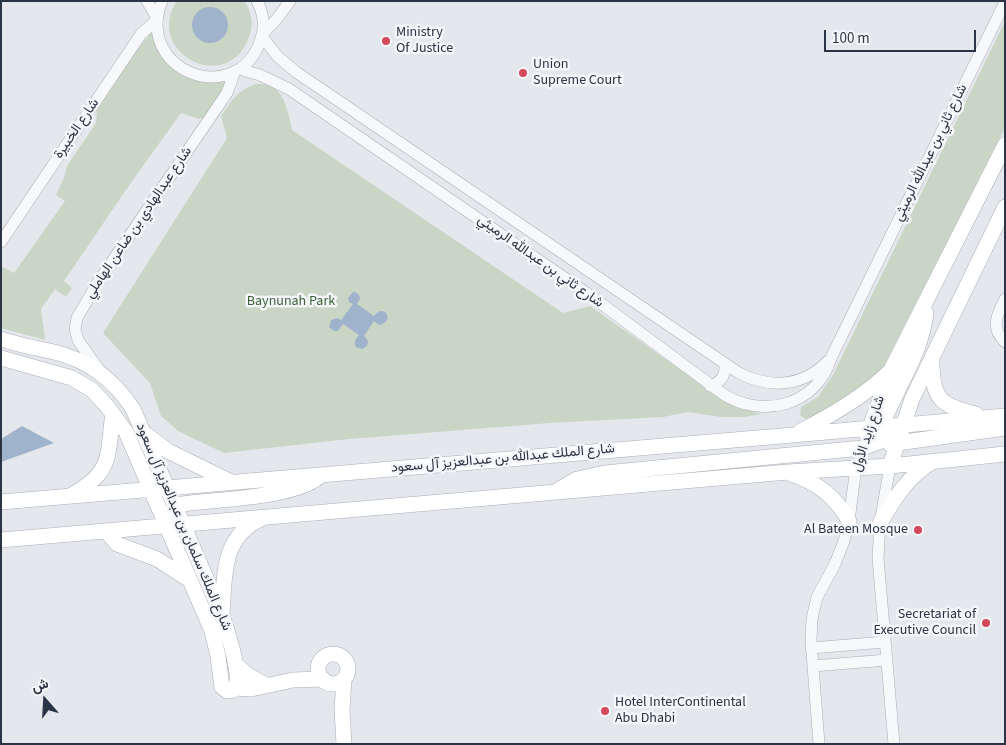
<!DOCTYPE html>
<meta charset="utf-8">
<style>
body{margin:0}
#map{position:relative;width:1006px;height:745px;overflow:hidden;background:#e4e7ec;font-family:"Source Sans 3",Vazirmatn,sans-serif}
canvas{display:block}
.frame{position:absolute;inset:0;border:2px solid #2b3445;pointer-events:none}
.north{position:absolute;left:20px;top:675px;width:50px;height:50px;-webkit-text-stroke:4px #f4f6f9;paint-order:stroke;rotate:341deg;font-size:14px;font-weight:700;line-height:20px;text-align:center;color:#2b3445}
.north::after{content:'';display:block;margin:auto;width:18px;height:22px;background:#2b3445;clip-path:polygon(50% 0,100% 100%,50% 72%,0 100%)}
.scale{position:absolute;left:824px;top:30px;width:152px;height:22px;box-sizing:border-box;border:2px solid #2b3445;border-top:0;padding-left:6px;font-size:15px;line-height:18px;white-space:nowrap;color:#2b3445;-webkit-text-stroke:4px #f4f6f9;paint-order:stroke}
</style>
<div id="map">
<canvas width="1006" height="745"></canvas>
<div class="frame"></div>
<div class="north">ش</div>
<div class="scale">100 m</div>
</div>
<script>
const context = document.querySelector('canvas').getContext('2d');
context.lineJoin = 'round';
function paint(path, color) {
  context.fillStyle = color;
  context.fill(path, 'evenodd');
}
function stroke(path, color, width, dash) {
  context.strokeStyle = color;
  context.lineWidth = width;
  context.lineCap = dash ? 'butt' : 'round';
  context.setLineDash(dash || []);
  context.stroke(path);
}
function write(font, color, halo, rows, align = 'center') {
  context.font = font + ' "Source Sans 3",Vazirmatn,sans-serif';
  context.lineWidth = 5;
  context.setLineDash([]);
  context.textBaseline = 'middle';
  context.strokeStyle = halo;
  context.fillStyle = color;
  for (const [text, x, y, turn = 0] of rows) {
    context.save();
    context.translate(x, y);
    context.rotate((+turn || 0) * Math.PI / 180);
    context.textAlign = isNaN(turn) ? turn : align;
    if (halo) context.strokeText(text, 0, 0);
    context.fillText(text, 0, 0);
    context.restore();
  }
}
paint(new Path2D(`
 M177 1H244C252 11 254 26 249 37 227 97 143 52 177 1Z
 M1005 21V128L881 372C858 390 833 411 805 419L800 415 801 407 818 397 833 375Z
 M153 30C174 74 177 84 229 81L205 117 199 119 181 113 130 184 64 281 72 288 66 297 55 289 41 309 45 340 1 328V266L14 273 65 201 56 195 64 178 67 166 96 123 97 110 102 101 135 53Z
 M256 84C262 84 268 84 272 87 286 94 289 117 292 130L563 313 590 306 728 403 761 414 745 417H721L688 412 663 417 550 423 349 439 224 453 178 431 161 416 150 383 103 333 227 138 221 116C231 101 239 89 256 84Z`), '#c9d6c5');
paint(new Path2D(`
 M192 25a18 18 0 1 1 36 0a18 18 0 1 1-36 0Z
 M353 292C357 292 360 295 360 299L357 304 374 316C384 302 396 322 379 325L374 321 364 336C370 340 369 347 362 349L356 347C353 342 356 339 359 335L343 324 338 331H334L329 327 331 320 337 318 341 320 353 304 349 302 348 298Z
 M22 426 54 443 1 462V439Z`), '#9fb4cc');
const street = new Path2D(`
 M147 1 157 18
 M162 1C134 71 235 109 260 42 265 29 264 14 257 1
 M262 34 276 20 290 1
 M262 36 277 56 296 72 739 373C770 389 803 387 828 361
 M239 69 260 75 289 89 591 296 723 394C762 419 817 406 831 358L1005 2
 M1 242 141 34 157 20
 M1005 299C997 314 990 328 1005 342
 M100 371 78 340 75 329 77 318 98 282 227 93 235 71
 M710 386C721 383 726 375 725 364
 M890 466 880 523 878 558 894 744
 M811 648 885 642
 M813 666 887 660
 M819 744 811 640 812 619 817 597 835 564 844 541 849 521 856 467`);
const secondary = new Path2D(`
 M1 339C18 345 36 348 54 352 88 360 114 380 133 409L222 615C227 629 241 673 236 686 235 691 231 691 227 691L222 687 218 656 212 631 126 432 107 406 92 390 72 378 1 358
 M932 361C932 398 940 406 976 414
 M801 431C832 415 865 396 890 371
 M879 433C893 392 921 357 926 313
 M147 435 168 451 231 482
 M867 435 891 370 1005 145
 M890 444 1005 428
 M890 466 912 399 1005 207
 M791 474C817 482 836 497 849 521
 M558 490 577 479 605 473 862 448 884 440 903 424
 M70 496C80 490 91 484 98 475 112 459 109 434 113 415
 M1 502 793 435 1005 416
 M170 514 176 507 183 504C217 499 293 498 319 477
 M880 523C894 499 908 476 932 462
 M107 532 117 544 157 559 188 579
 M1 540 788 472 890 466 1005 454
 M222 614C225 576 221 537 261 519
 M318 669a15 15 0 1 1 30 0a15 15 0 1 1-30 0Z
 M235 664 249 676 266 685
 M236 688 251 689 293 680 323 679
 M344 744 342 710 344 679`);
stroke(street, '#a9aeb7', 12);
stroke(secondary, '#a9aeb7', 16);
stroke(street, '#f7f8fa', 11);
stroke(secondary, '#fff', 15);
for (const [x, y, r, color] of [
 [386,41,5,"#d1495b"],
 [523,73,5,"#d1495b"],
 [918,530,5,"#d1495b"],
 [986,623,5,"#d1495b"],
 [605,711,5,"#d1495b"]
]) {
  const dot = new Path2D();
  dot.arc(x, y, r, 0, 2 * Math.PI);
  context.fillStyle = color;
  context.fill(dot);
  stroke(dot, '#f4f6f9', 2);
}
write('14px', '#2b3445', '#f4f6f9', [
 ["Ministry",396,33],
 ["Of Justice",396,49],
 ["Union",533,65],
 ["Supreme Court",533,81],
 ["Al Bateen Mosque",908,530,"right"],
 ["Secretariat of",976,615,"right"],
 ["Executive Council",976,631,"right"],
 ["Hotel InterContinental",615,703],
 ["Abu Dhabi",615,719]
], 'left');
write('14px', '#2b3445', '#f4f6f9', [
 ["شارع الخبيرة",77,129,-56],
 ["شارع ثاني بن عبدالله الرميثي",931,153,-64],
 ["شارع عبدالهادي بن ضاعن الهاملي",139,223,-56],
 ["شارع ثاني بن عبدالله الرميثي",540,262,35],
 ["شارع زايد الأول",869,434,-72],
 ["شارع الملك عبدالله بن عبدالعزيز آل سعود",503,459,-5],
 ["شارع الملك سلمان بن عبدالعزيز آل سعود",183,527,67]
]);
write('14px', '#3f6138', '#f4f6f9', [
 ["Baynunah Park",291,302]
]);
</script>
